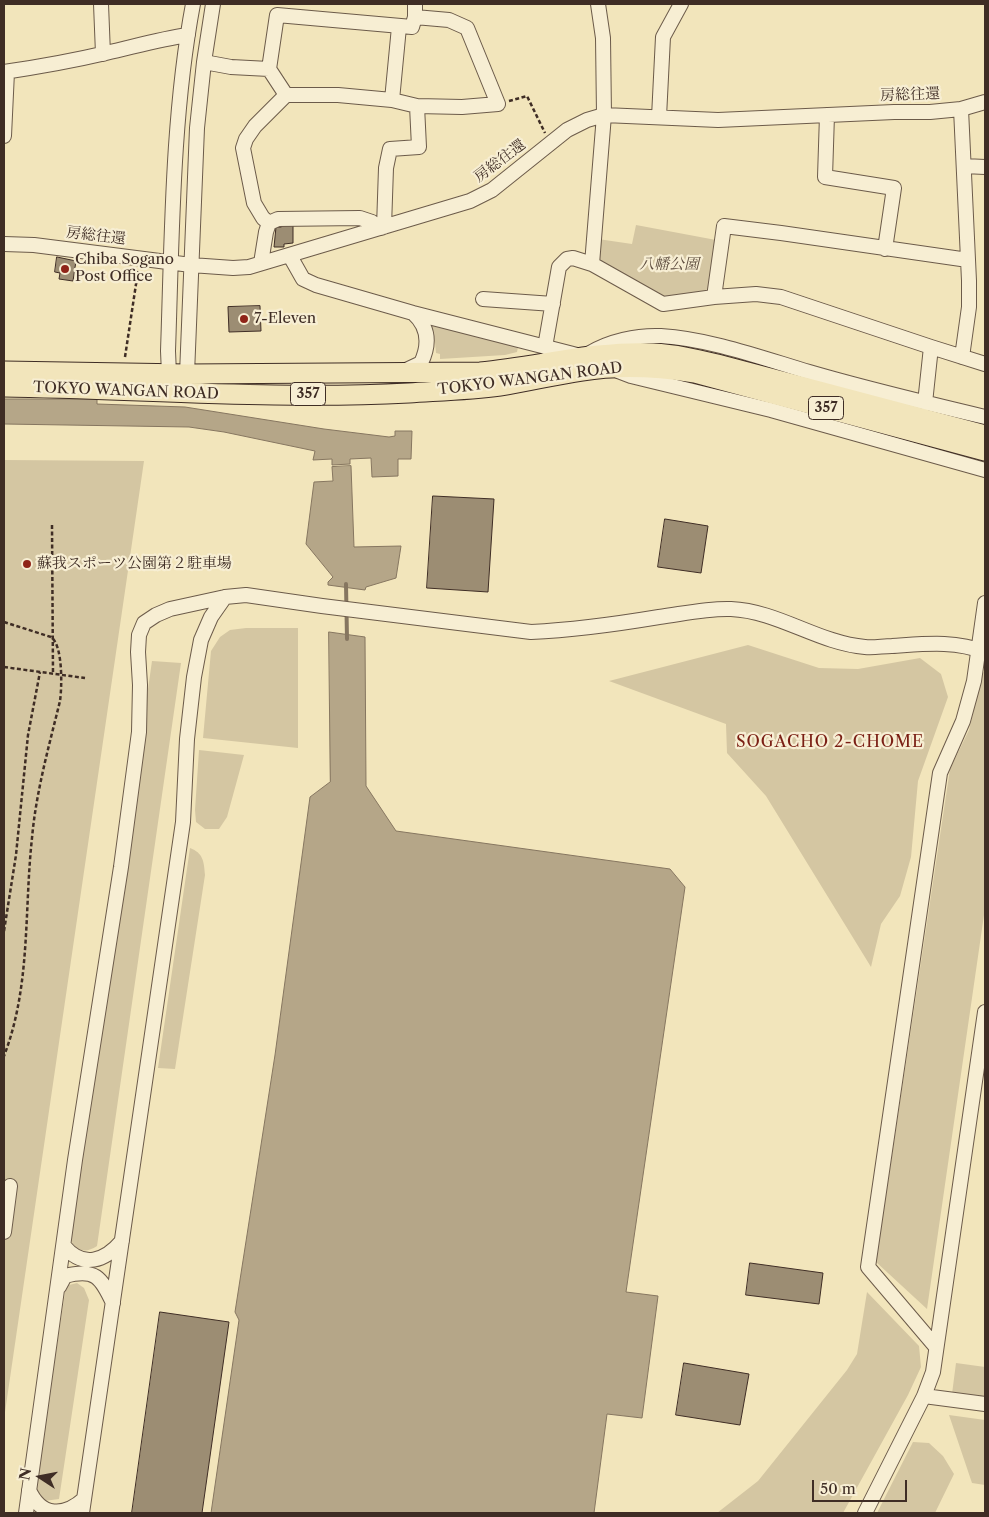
<!DOCTYPE html>
<meta charset="utf-8">
<style>
body{margin:0}
#map{position:relative;width:989px;height:1517px;overflow:hidden;background:#f2e5bb;font-family:"Libre Caslon Text",serif}
canvas{display:block}
.frame{position:absolute;inset:0;border:5px solid #3f2d25;pointer-events:none}
.north{position:absolute;left:15px;top:1452px;width:50px;height:50px;-webkit-text-stroke:4px #f7eed3;paint-order:stroke;rotate:281deg;font-size:14px;font-weight:700;line-height:20px;text-align:center;color:#3f2d25}
.north::after{content:'';display:block;margin:auto;width:18px;height:22px;background:#3f2d25;clip-path:polygon(50% 0,100% 100%,50% 72%,0 100%)}
.scale{position:absolute;left:812px;top:1480px;width:95px;height:22px;box-sizing:border-box;border:2px solid #3f2d25;border-top:0;padding-left:6px;font-size:15px;line-height:18px;white-space:nowrap;color:#3f2d25;-webkit-text-stroke:4px #f7eed3;paint-order:stroke}
</style>
<div id="map">
<canvas width="989" height="1517"></canvas>
<div class="frame"></div>
<div class="north">N</div>
<div class="scale">50 m</div>
</div>
<script>
const context = document.querySelector('canvas').getContext('2d');
context.lineJoin = 'round';
function paint(path, color) {
  context.fillStyle = color;
  context.fill(path, 'evenodd');
}
function stroke(path, color, width, dash) {
  context.strokeStyle = color;
  context.lineWidth = width;
  context.lineCap = dash ? 'butt' : 'round';
  context.setLineDash(dash || []);
  context.stroke(path);
}
function write(font, color, halo, rows, align = 'center') {
  context.font = font + ' "Libre Caslon Text","Noto Serif JP",serif';
  context.lineWidth = 4.5;
  context.setLineDash([]);
  context.textBaseline = 'middle';
  context.strokeStyle = halo;
  context.fillStyle = color;
  for (const [text, x, y, turn = 0] of rows) {
    context.save();
    context.translate(x, y);
    context.rotate((+turn || 0) * Math.PI / 180);
    context.textAlign = isNaN(turn) ? turn : align;
    if (halo) context.strokeText(text, 0, 0);
    context.fillText(text, 0, 0);
    context.restore();
  }
}
paint(new Path2D(`
 M636 225 716 240 709 292 665 300 594 263 598 239 632 244Z
 M431 325 518 347 517 352 505 355 440 359V354L436 353 434 332Z
 M4 460 144 461 4 1419Z
 M246 628H298V748L203 738 211 651 220 637 230 630Z
 M748 645 819 668 858 669 920 658 941 674 948 697 918 781 911 857 900 896 881 924 871 967 766 796 727 753 726 724 609 681Z
 M152 661 181 663 97 1246C85 1254 75 1251 70 1238Z
 M983 672 985 673V908L927 1309 876 1262 950 769 969 730Z
 M199 750 244 755 227 817 219 829H205L196 822 195 810Z
 M190 848C203 853 204 861 205 875L175 1069 158 1068Z
 M77 1283 84 1288 89 1300 59 1499 44 1501 37 1496 36 1485 65 1292 69 1285Z
 M867 1292 919 1346 921 1367 908 1395 843 1513H717L758 1481 847 1370 857 1354Z
 M956 1363 985 1367V1398L952 1394Z
 M949 1415 985 1420V1485L972 1483Z
 M913 1442 929 1443 943 1456 954 1474 935 1513H877Z`), '#d4c6a2');
const water = new Path2D(`
 M4 399H97V404L185 407 324 429 389 437 395 436V431H412L411 459H398V476L372 477 371 458 350 459V464L332 465V459L313 460 315 451 224 432 189 427 4 424Z
 M351 466 354 547 401 546 396 578 366 587 365 590 328 585V582L333 577 306 544 314 482 333 481 332 467Z
 M329 632 365 637 366 786 396 831 670 869 685 887 626 1292 658 1296 642 1418 607 1414 594 1513H211L239 1320 235 1312 275 1055 310 797 330 782Z`);
paint(water, '#b5a688');
stroke(water, '#867660', 1);
stroke(new Path2D(`
 M346 584 347 639`), '#867660', 4);
const building = new Path2D(`
 M281 225H293V243L284 244V247H274L276 227H281Z
 M57 257 76 261 73 281 59 279 60 273 55 272Z
 M260 306 261 331 229 332 228 307Z
 M433 496 494 499 488 592 427 588Z
 M665 519 708 526 701 573 658 567Z
 M750 1263 823 1273 819 1304 746 1295Z
 M160 1312 229 1322 202 1513H132Z
 M684 1363 749 1374 740 1425 676 1415Z`);
paint(building, '#9c8d73');
stroke(building, '#3f2d25', 1);
const minor = new Path2D(`
 M101 4 103 54
 M415 17 449 20 467 28 498 104 462 107 417 106
 M204 62 231 67 269 69 277 15 412 27 415 17V4
 M269 69 286 95
 M4 72C38 67 72 61 106 53 133 47 160 39 188 35
 M961 109 969 281V307L962 357
 M827 115 825 177 894 188 885 249
 M659 117 663 37 681 4
 M4 136 7 72
 M964 166 985 167
 M269 223 263 218 254 203 243 148 246 139 255 126 286 95H338L392 100 399 27
 M384 227 386 168 390 149 419 147 417 106 392 100
 M4 244 34 245 191 265 233 268 249 267 470 201 492 190 567 130 587 120 604 115 718 120 894 112H930L961 109 985 102
 M290 256 303 279 316 285 413 313 577 355
 M261 263 266 232 269 223 278 219 360 218 372 222 381 228
 M592 264 604 115 603 38 598 4
 M714 297 724 226 781 233 968 260
 M483 299 553 304
 M545 347 559 267 567 259 573 258 592 264 663 304 714 297 756 294 781 297 931 347 985 364
 M588 354C609 341 637 335 661 336 710 339 762 358 809 372 867 389 926 403 985 417
 M404 371 421 363C430 344 429 327 413 313
 M618 371 631 376 771 410 985 470
 M183 381 187 374 197 128 204 62 213 4
 M172 383 169 374 168 351C172 237 172 116 193 4
 M925 403 931 347
 M4 1232 10 1186
 M64 1246C83 1269 105 1261 122 1241
 M59 1287 65 1276C95 1268 101 1277 113 1303
 M936 1347 868 1267 940 773 963 721 974 681 985 603
 M924 1396 985 1404
 M29 1490C41 1517 64 1517 84 1499
 M26 1513 75 1160 121 867 139 732 140 685 138 652 139 635 144 623 156 615 170 609 225 597 246 595 322 606 531 632C574 630 617 624 659 617 682 614 707 608 731 609 778 611 818 643 865 647 874 648 883 646 892 646 924 644 954 640 985 652
 M82 1513 183 822 187 739 194 677 201 640 211 617 225 597
 M865 1513 924 1396 933 1372 985 1012`);
const highway = new Path2D(`
 M4 371 187 374 480 372C538 367 595 350 653 353 675 354 696 359 717 364L985 435
 M4 387C139 389 274 400 409 393 439 391 470 390 500 386 527 382 554 375 582 371 620 365 657 367 695 373L985 451`);
stroke(minor, '#6c5b4a', 16);
stroke(highway, '#3f2d25', 21);
stroke(new Path2D(`
 M509 101 527 96 545 133
 M125 357 138 271
 M52 525 53 674
 M4 622 51 637C63 645 62 687 60 701 49 746 36 792 32 838 24 911 31 986 4 1056
 M4 667 85 678
 M4 931 16 855 28 735 40 672`), '#3f2d25', 2.5, [4, 2.5]);
stroke(minor, '#f7eed3', 14);
stroke(highway, '#f2e5bb', 19);
for (const [x, y, r, color] of [
 [65,269,5,"#8f2418"],
 [244,319,5,"#8f2418"],
 [27,564,5,"#8f2418"]
]) {
  const dot = new Path2D();
  dot.arc(x, y, r, 0, 2 * Math.PI);
  context.fillStyle = color;
  context.fill(dot);
  stroke(dot, '#f7eed3', 2);
}
for (const [x, y, w] of [
 [308,394,35],
 [826,408,35]
]) {
  const box = new Path2D();
  box.roundRect(x - w / 2, y - 11.5, w, 23, 4);
  context.fillStyle = '#f7eed3';
  context.fill(box);
  stroke(box, '#3f2d25', 1);
}
write('bold 14px', '#3f2d25', null, [
 ["357",308,394],
 ["357",826,408]
]);
write('15px', '#3f2d25', '#f7eed3', [
 ["房総往還",910,95,-2],
 ["房総往還",500,161,-37],
 ["房総往還",96,236,7],
 ["TOKYO WANGAN ROAD",530,379,-7],
 ["TOKYO WANGAN ROAD",126,391,2]
]);
write('15px', '#3f2d25', '#f7eed3', [
 ["Chiba Sogano",75,260],
 ["Post Office",75,277],
 ["7-Eleven",254,319],
 ["蘇我スポーツ公園第２駐車場",37,564]
], 'left');
write('italic 15px', '#5d4c3e', '#f7eed3', [
 ["八幡公園",669,265]
]);
context.letterSpacing = '1px';
write('16px', '#7a1f14', '#f7eed3', [
 ["SOGACHO 2-CHOME",830,742]
]);
context.letterSpacing = '0px';
</script>
